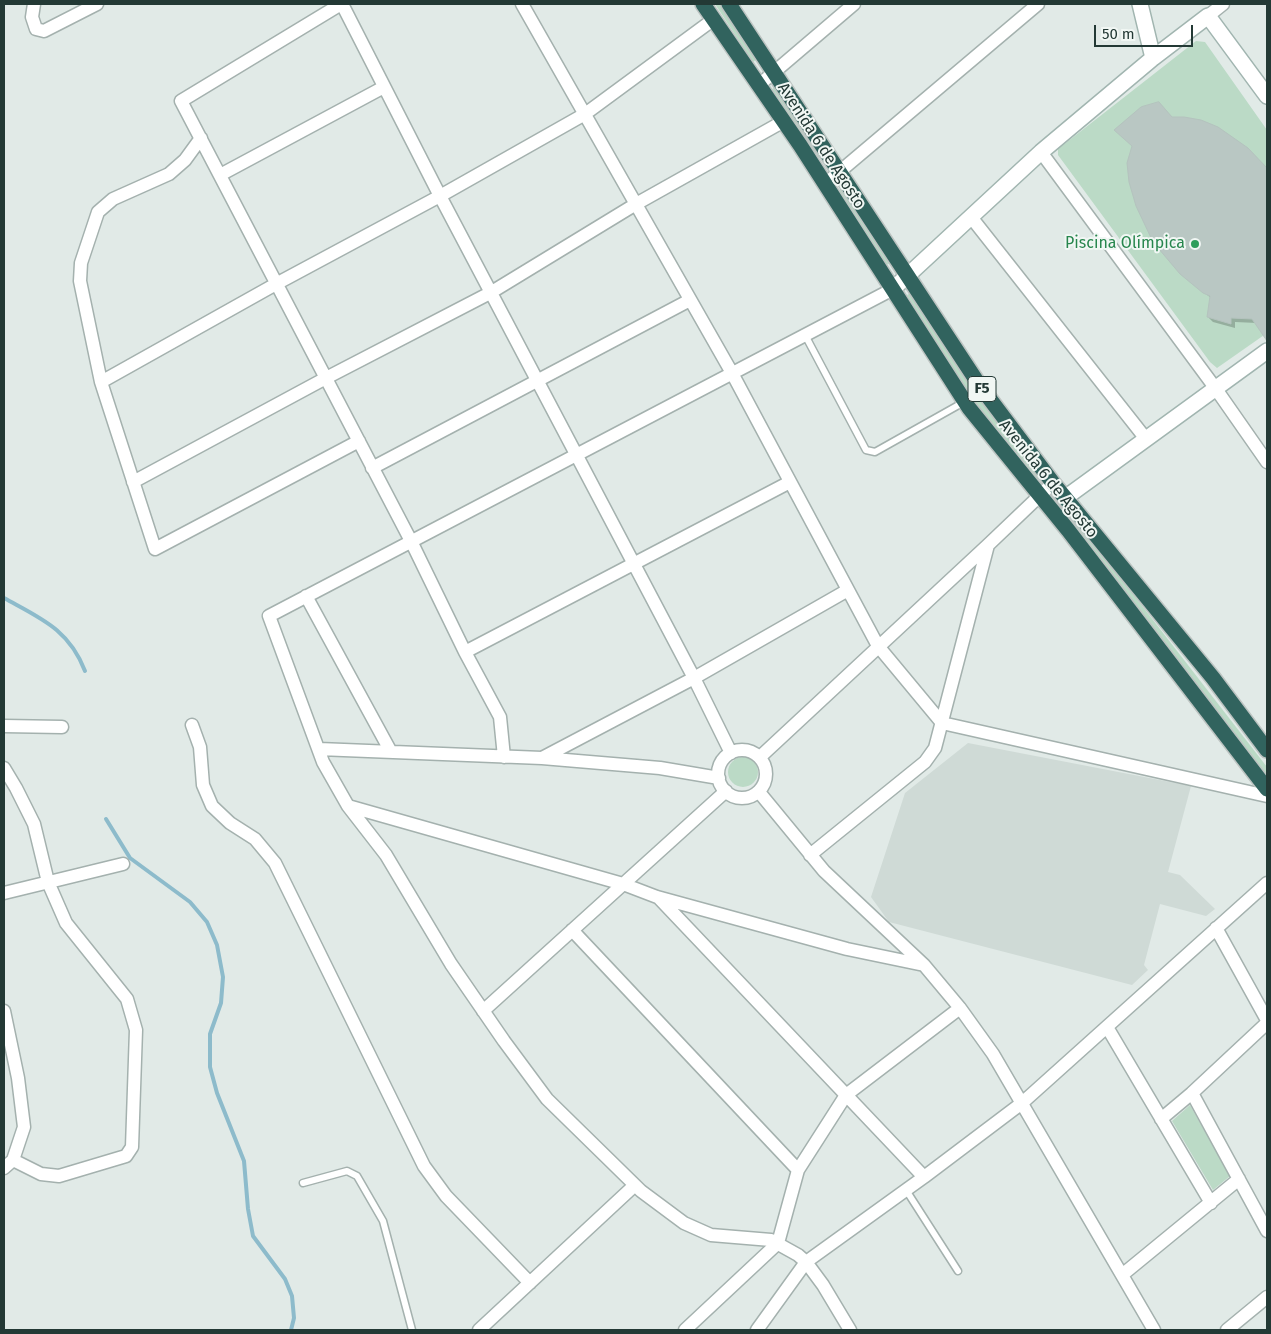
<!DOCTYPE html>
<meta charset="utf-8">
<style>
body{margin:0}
#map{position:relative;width:1271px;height:1334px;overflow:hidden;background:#e1eae7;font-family:"Fira Sans",sans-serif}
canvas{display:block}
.frame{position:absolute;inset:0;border:5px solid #233935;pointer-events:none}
.scale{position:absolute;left:1094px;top:25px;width:99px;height:22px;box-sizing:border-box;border:2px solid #233935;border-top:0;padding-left:6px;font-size:15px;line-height:18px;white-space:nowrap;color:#233935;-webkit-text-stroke:4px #f1f7f4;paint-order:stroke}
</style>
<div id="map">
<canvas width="1271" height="1334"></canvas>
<div class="frame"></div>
<div class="scale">50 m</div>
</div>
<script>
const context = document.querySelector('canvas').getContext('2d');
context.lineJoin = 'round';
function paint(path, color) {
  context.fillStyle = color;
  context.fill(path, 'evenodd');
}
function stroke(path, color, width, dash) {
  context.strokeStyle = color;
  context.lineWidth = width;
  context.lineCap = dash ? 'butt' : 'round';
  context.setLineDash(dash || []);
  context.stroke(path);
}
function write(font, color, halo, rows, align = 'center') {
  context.font = font + ' "Fira Sans",sans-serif';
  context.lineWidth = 4;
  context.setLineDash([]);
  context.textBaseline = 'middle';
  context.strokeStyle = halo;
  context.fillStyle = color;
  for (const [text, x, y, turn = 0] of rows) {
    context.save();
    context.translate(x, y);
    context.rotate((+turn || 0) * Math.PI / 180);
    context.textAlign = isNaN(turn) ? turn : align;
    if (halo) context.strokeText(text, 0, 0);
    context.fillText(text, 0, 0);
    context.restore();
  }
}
paint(new Path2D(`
 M968 743 1191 786 1168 872 1180 875 1215 909 1206 916 1160 904 1144 965 1148 970 1132 985 889 922 871 897 905 793Z`), '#cfdad6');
paint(new Path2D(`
 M715 4H723L758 58 753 62Z
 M1196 41 1205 42 1267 130V333L1217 368 1210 362 1058 155V149Z
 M777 86 825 154 819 158 772 89Z
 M845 186 893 262 886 265 839 190Z
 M913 292 1042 477 1035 481 962 385 907 295Z
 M1067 509 1267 767V781L1060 514Z
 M728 772a15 15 0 1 1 30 0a15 15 0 1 1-30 0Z
 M1190 1105 1230 1176 1213 1190 1172 1121Z`), '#bbdac6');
paint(new Path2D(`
 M1173 118 1247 149 1267 170V338L1257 323 1235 322V328L1213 322 1208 317 1211 298 1187 279Z`), '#0003');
stroke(new Path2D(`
 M4 598C40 618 69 629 85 671
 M106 819 130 858 190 902 207 922 217 945 223 977 221 1003 210 1034V1067L217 1093 244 1161 248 1209 253 1236 285 1279 292 1296 294 1318 291 1330`), '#8dbbcb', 4);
const building = new Path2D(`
 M1159 102 1172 117H1184L1201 120 1218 127 1248 148 1267 168V341L1252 319 1231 318V324L1207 317 1210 296 1203 293 1180 274 1153 242 1136 206 1129 182 1127 163 1132 146 1114 130 1141 107Z`);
paint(building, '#b9c7c3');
stroke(building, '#b4c3be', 1);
const lane = new Path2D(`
 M805 335 866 450 875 452 964 402
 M303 1183 347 1171 357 1176 383 1221 412 1330
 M906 1190 958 1271`);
const street = new Path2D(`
 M34 4 32 17 36 29 44 31 97 4
 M341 4 181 101 411 541 465 652 500 717 504 757
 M342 4 440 196 694 678 731 753
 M522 4 732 373 878 646 942 723 1267 796
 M1208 16 1223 4
 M759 85 854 4
 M201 138 185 160 169 174 113 199 98 212 81 263 80 281 101 382 155 549 359 441
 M1041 152 1216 389 1267 462
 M220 175 384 87
 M825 184 1038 4
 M971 217 1146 439
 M101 382 276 284 440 196 585 114 714 19
 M372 468 690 300
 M133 482 326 378 490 293 636 204 784 121
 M306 596 391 752
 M465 652 790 482
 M192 725 200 747 203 785 212 806 230 823 255 839 275 863 424 1166 446 1196 530 1283
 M4 726 62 727
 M319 749 542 758 660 768 719 778
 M718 774a24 24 0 1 1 48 0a24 24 0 1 1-48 0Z
 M760 757 988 545 1053 483
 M542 758 694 678 848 590
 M4 768 16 788 34 824 48 882 66 923 127 999 136 1030 132 1147 126 1156 59 1176 41 1174 13 1160
 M759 792 824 871 924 965 960 1008 993 1054 1154 1330
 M348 806 623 884 657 897 847 949 924 965
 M810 855 925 762 935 748 988 545
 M4 893 123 864
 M659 898 924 1177
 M1216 928 1267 1020
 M572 930 798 1170 778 1243 685 1330
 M4 1011 18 1078 24 1127 13 1160 4 1168
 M483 1011 726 791
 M1267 1023 1192 1093 1267 1231
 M1107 1027 1211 1203
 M1161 1119 1192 1093
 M798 1170 846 1095 960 1008
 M1122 1275 1239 1179
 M479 1330 635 1185
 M757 1330 806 1262 924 1177 1022 1103 1267 883
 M850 1330 823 1285 806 1262 798 1255 771 1240 711 1235 684 1223 641 1191 547 1099 504 1041 451 964 386 855 348 806 323 762 269 616 893 289
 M1227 1330 1267 1297`);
const secondary = new Path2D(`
 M1140 4 1153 58
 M893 289 1041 152 1153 58 1208 16 1267 96
 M1065 498 1267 351`);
const highway = new Path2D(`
 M703 4 800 145 969 408 1068 530 1267 789
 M729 4 980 386 1053 483 1213 678 1267 750`);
stroke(lane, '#a4b1ae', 9);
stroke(street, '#a4b1ae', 15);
stroke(secondary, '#a1b5b0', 18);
stroke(highway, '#bdc4c2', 18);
stroke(lane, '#fff', 6);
stroke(street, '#fff', 12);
stroke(secondary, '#fff', 15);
stroke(highway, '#31635e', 15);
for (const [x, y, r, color] of [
 [1195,244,5,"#2e9e5b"]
]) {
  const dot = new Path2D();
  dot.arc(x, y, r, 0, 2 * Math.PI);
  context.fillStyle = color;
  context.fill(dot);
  stroke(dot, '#f1f7f4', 2);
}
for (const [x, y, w] of [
 [982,389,28]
]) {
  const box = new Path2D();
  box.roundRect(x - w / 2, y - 12.5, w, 25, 4);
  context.fillStyle = '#f1f7f4';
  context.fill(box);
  stroke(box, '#233935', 1);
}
write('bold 15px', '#233935', null, [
 ["F5",982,389]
]);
write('16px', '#233935', '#f1f7f4', [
 ["Avenida 6 de Agosto",821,146,57],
 ["Avenida 6 de Agosto",1048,479,51]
]);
write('16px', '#27864d', '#f1f7f4', [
 ["Piscina Olímpica",1185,244]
], 'right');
</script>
